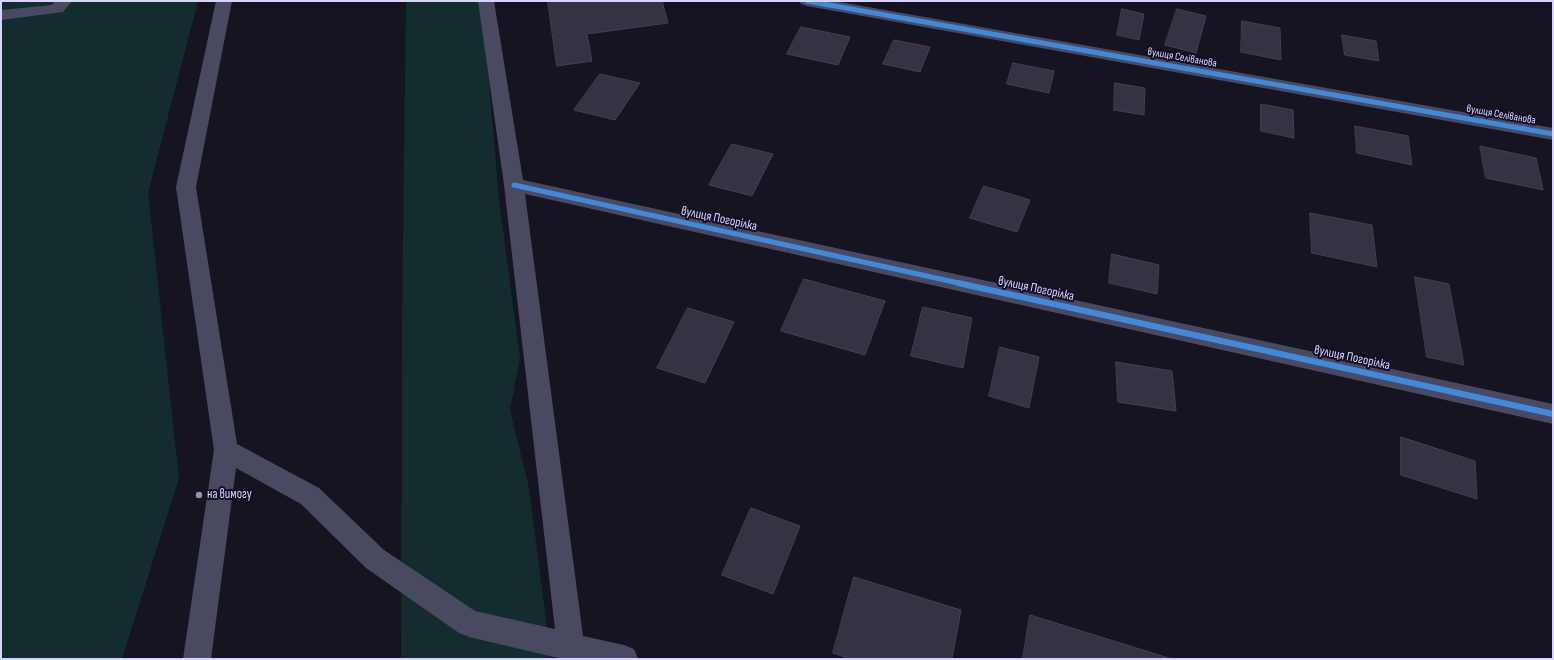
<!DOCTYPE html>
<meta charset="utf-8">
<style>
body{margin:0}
#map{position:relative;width:1554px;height:660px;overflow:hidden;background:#161421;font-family:"Sofia Sans Condensed",sans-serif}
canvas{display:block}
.frame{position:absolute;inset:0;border:2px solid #d9d4ff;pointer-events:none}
</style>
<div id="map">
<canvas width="1554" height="660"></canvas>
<div class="frame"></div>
</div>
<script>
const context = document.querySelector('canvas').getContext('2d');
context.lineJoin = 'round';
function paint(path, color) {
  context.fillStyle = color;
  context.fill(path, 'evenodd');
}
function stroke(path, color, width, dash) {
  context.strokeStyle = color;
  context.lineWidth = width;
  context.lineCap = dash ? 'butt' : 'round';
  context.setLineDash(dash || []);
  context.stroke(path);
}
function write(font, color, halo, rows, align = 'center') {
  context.font = font + ' "Sofia Sans Condensed",sans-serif';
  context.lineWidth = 4;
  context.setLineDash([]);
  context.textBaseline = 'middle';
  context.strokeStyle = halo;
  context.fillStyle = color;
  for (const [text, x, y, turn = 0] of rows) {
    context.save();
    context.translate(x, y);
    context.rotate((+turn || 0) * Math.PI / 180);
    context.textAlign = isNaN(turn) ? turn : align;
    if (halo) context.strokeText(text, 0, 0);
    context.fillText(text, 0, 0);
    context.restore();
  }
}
paint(new Path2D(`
 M1 1H198L148 193 179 478 122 659H1Z
 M406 1H482L499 199 520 358 510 410 529 488 551 659H401L402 320Z`), '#132c2d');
const building = new Path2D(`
 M548 1H662L668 23 587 34 592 61 557 66Z
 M1122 9 1144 14 1139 40 1117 35Z
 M1177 9 1206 16 1196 53 1165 45Z
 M1242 21 1280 28 1281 60 1241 52Z
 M801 27 850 37 838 65 787 54Z
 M1342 35 1376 41 1379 61 1345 55Z
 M894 40 930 47 920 72 883 64Z
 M1013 63 1054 71 1049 93 1007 84Z
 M600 74 640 83 615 120 574 110Z
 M1115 83 1145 88 1144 115 1114 110Z
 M1261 104 1293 110 1294 138 1261 131Z
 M1355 126 1408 136 1412 165 1357 153Z
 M732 144 773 154 752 196 709 185Z
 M1480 146 1536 158 1543 190 1486 178Z
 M984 186 1030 200 1017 232 970 218Z
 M1310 213 1372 225 1377 267 1312 253Z
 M1112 254 1159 265 1157 294 1109 283Z
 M1415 277 1449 284 1464 365 1427 357Z
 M804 279 885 301 865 355 781 331Z
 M923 307 972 318 963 368 911 356Z
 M688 308 734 322 705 383 657 368Z
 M1000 347 1039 357 1029 408 989 396Z
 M1116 362 1172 371 1176 411 1118 402Z
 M1401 437 1475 461 1477 499 1401 475Z
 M751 508 800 526 773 594 722 575Z
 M854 577 961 610 952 659H850L833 653Z
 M1030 615 1172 659H1023Z`);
paint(building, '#343243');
stroke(building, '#433f54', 1);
paint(new Path2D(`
 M55 1H72L63 12 1 20V10L52 5Z
 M216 1H232L196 187 237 444 319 488 384 550 475 611 555 629 504 185 478 1H494L523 180 1553 404V424L525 194 583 636 624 645 634 649 638 659H558V658L469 637 459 633 366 568 301 504 236 468 211 659H183L214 450 176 187Z
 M799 1H834L1553 128V140L807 6 801 4Z`), '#4a4962');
stroke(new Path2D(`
 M807 1 1553 134
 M514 185 963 284`), '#408adc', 5);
stroke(new Path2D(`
 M958 283 1553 414`), '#408adc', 6);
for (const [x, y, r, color] of [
 [199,495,4,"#9591b1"]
]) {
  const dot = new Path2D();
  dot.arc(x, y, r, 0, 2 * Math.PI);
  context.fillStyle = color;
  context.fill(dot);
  stroke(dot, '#130f26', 1.5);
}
write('11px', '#d9d4ff', '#130f26', [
 ["вулиця Селіванова",1182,58,10],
 ["вулиця Селіванова",1501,115,10]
]);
write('13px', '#d9d4ff', '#130f26', [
 ["вулиця Погорілка",719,219,12],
 ["вулиця Погорілка",1036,289,12],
 ["вулиця Погорілка",1352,358,12]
]);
write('13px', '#d9d4ff', '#130f26', [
 ["на вимогу",207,495]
], 'left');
</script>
